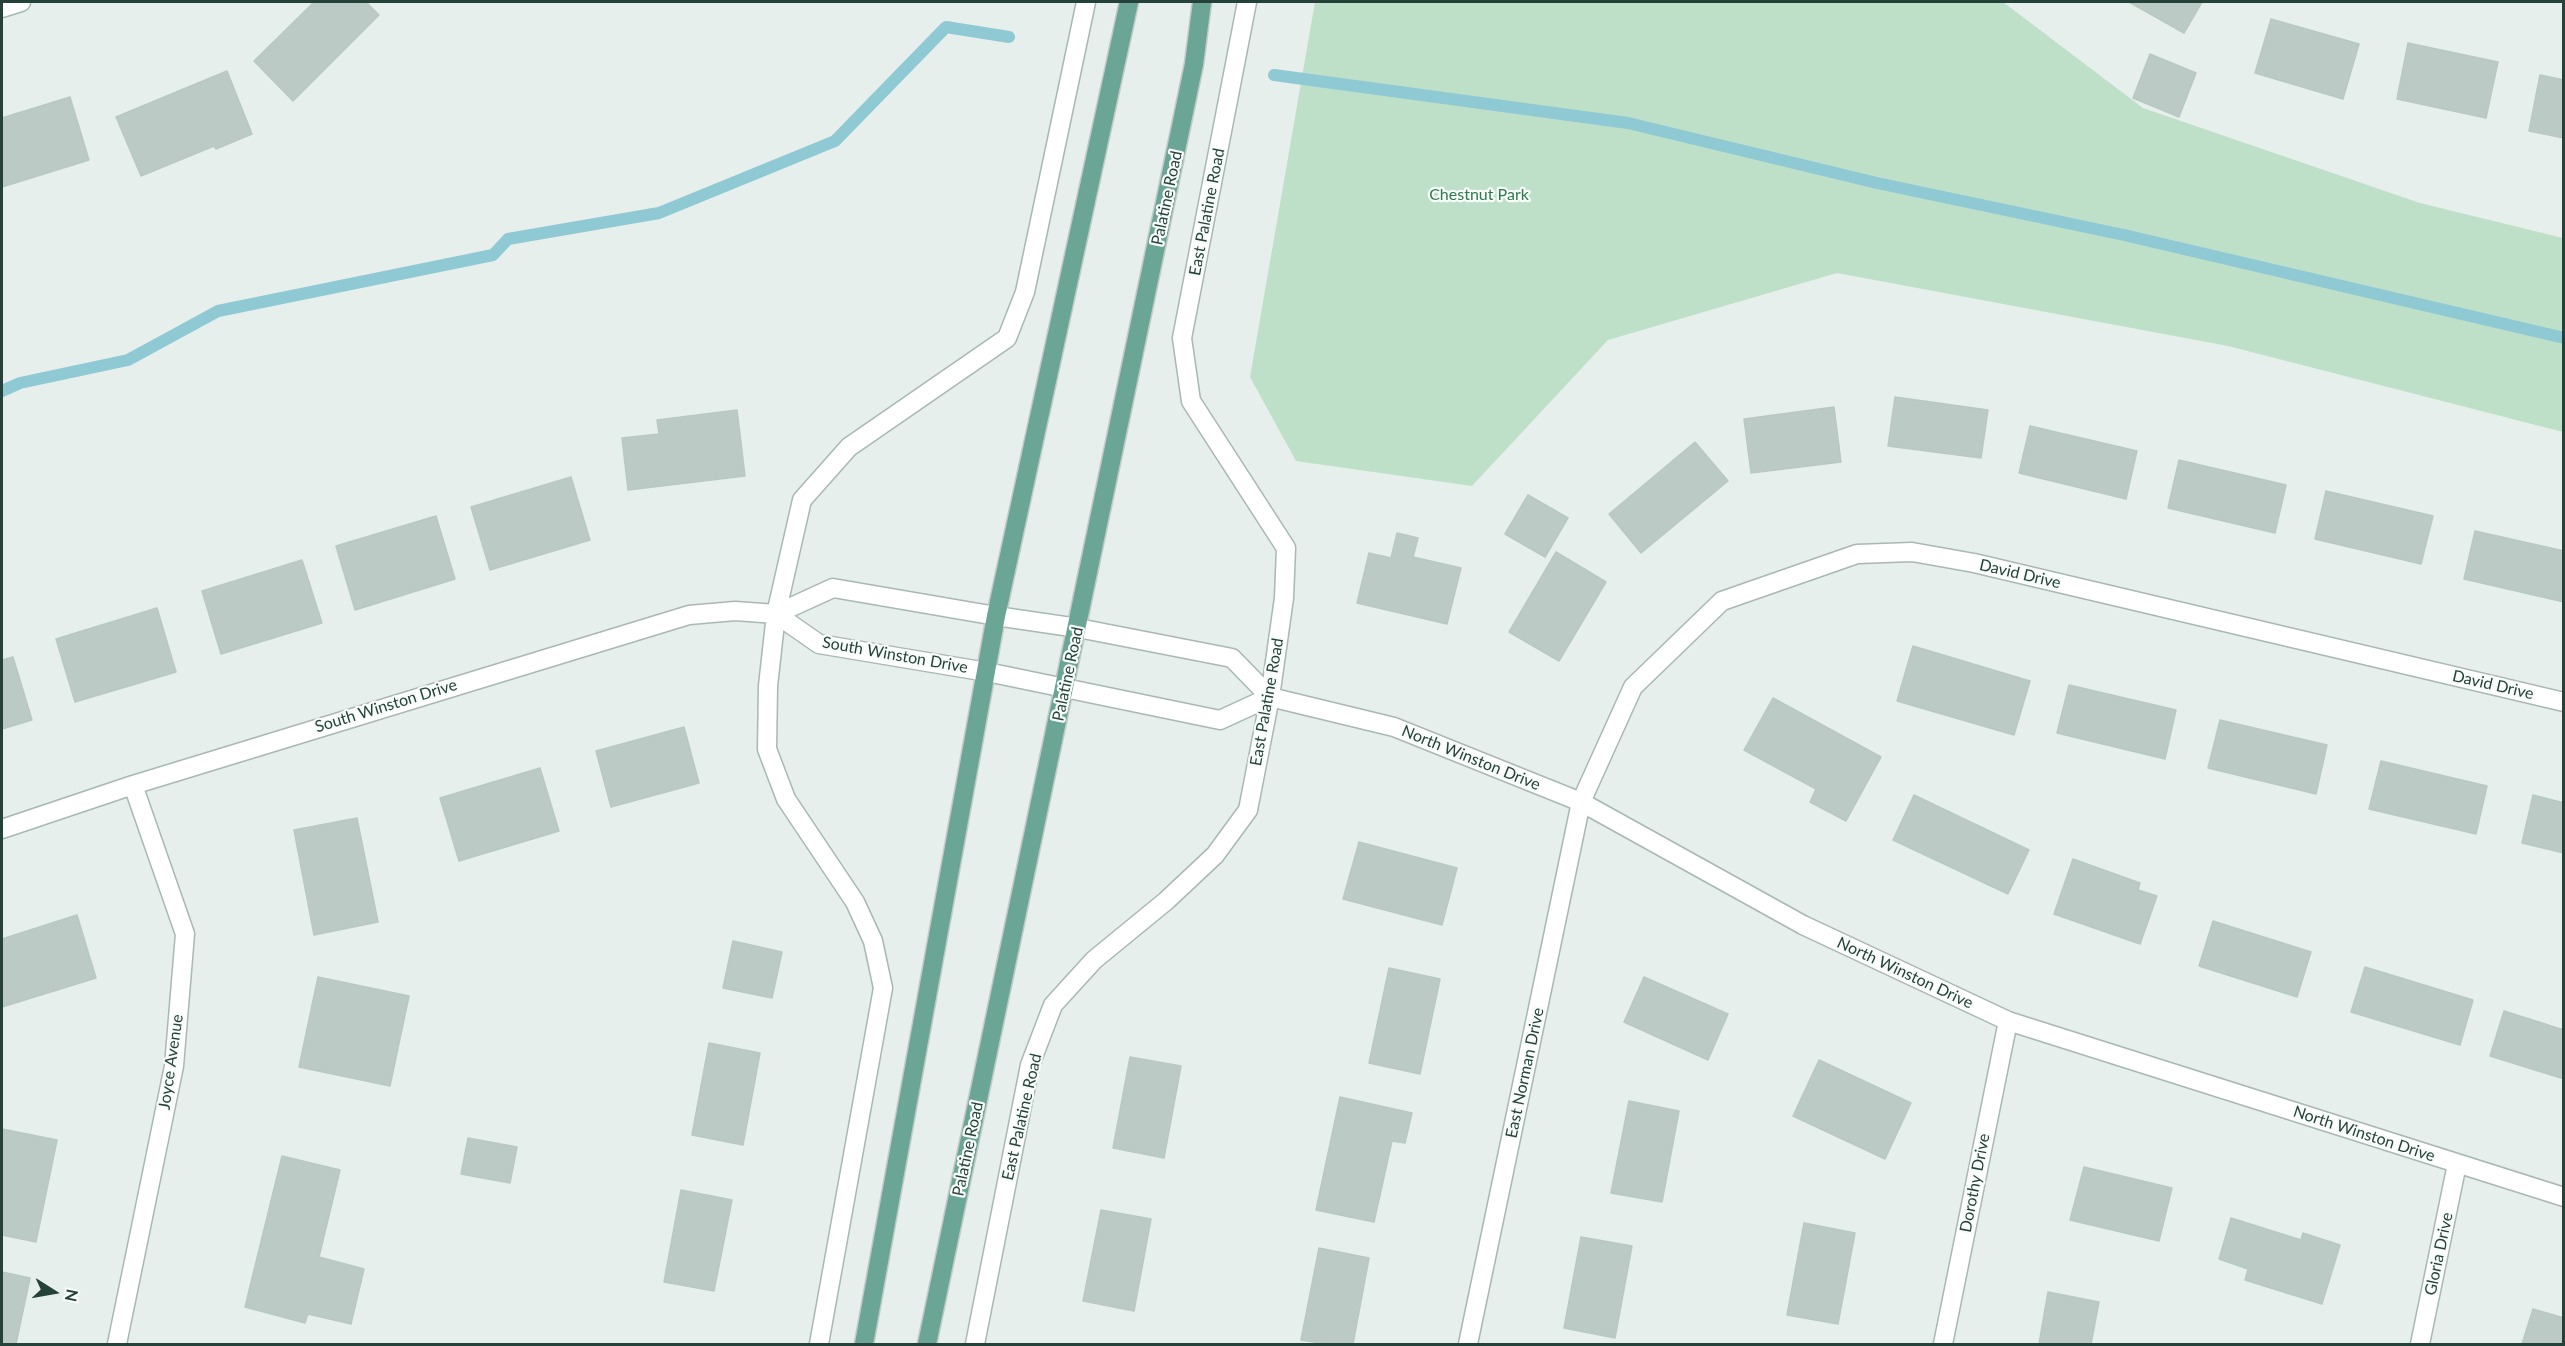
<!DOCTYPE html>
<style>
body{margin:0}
#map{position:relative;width:2565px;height:1346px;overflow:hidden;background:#e6efeb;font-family:Lato,sans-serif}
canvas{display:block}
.frame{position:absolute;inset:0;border:3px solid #24423a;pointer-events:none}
.north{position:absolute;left:24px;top:1262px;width:60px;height:60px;-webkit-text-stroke:4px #f7fbf9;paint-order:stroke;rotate:101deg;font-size:16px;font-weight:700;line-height:24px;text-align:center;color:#24423a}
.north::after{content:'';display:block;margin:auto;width:21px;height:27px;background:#24423a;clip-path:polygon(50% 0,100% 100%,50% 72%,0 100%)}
</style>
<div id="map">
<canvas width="2565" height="1346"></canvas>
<div class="frame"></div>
<div class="north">N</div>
</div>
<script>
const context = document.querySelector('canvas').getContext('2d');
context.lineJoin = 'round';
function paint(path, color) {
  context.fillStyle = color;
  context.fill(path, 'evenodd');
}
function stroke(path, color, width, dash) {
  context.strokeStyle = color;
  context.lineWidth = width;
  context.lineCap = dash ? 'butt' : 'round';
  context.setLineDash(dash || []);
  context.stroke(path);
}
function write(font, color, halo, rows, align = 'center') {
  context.font = font + ' Lato,sans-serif';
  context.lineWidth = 4.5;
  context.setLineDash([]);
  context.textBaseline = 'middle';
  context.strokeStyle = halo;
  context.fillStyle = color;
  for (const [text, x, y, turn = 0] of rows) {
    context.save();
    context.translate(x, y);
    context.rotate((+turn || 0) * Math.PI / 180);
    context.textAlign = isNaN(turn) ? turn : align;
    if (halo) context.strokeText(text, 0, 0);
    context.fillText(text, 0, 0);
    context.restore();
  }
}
paint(new Path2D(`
 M1315 2H2003L2143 108 2420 203 2563 238V432L2228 346 1837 273 1608 340 1472 486 1296 461 1250 377Z`), '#bfe0c8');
stroke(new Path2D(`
 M1274 75 1628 123 1877 183 2124 235 2564 338
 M2 391 20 383 128 360 218 311 493 255 508 239 659 213 835 141 946 27 1009 37`), '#8ec9d4', 12);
const building = new Path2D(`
 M314 2H366L379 15 293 101 254 61Z
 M2129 2H2202L2184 33Z
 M2271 19 2359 44 2343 99 2255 73Z
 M2408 43 2498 62 2486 118 2397 99Z
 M2150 54 2196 73 2179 117 2133 98Z
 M227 71 252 134 216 149 214 146 141 176 116 117Z
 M2540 75 2564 80V138L2529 131Z
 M70 97 89 160 2 187V118Z
 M1895 397 1988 410 1981 458 1888 446Z
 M1834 407 1841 462 1751 473 1744 419Z
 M737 410 745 476 628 490 622 438 659 434 657 420Z
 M2030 426 2137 451 2126 499 2019 473Z
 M1695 442 1728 481 1641 553 1609 514Z
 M2179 460 2286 485 2275 533 2168 508Z
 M571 477 590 540 490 570 471 507Z
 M2326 491 2433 516 2421 564 2315 539Z
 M1528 495 1568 518 1545 557 1505 534Z
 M436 516 455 579 355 610 336 546Z
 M2475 531 2564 551V602L2464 579Z
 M1397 533 1418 538 1413 557 1461 568 1447 624 1357 603 1369 553 1391 558Z
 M1556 552 1606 582 1559 661 1509 632Z
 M302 560 322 623 221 654 202 591Z
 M157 608 176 672 75 702 56 639Z
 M1913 646 2030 681 2014 735 1897 701Z
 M13 657 32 720 2 729V660Z
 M2069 685 2176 710 2165 759 2057 733Z
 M1773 698 1881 757 1846 821 1810 802 1816 789 1744 750Z
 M2220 720 2327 745 2316 794 2208 768Z
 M684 727 699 783 611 807 596 751Z
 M2381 761 2487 786 2476 834 2369 809Z
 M540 768 559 831 459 861 440 798Z
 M1914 795 2029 850 2008 894 1893 840Z
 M2533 795 2564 803V853L2522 843Z
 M357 818 378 922 314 935 294 830Z
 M1359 842 1457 868 1442 925 1343 899Z
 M2073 859 2140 883 2138 890 2157 896 2140 944 2054 914Z
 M77 915 96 978 2 1007V939Z
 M2213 921 2311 952 2297 997 2199 966Z
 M733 941 782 952 772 998 723 988Z
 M2365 967 2473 1000 2460 1045 2351 1012Z
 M1389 968 1440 979 1420 1074 1369 1063Z
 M318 977 409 996 390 1086 299 1067Z
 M1644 977 1728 1014 1708 1060 1624 1022Z
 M2504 1011 2564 1030V1079L2490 1056Z
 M709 1043 760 1053 743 1145 692 1135Z
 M1130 1057 1181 1066 1164 1158 1113 1148Z
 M1819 1060 1911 1103 1885 1159 1793 1116Z
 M1340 1097 1412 1113 1405 1143 1392 1141 1374 1222 1316 1210Z
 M1629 1101 1679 1111 1662 1202 1611 1193Z
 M2 1129 57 1140 36 1242 2 1235Z
 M468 1138 517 1147 510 1183 461 1174Z
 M282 1156 340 1170 319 1257 364 1269 351 1324 308 1314 305 1323 245 1307Z
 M2084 1167 2172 1188 2159 1241 2070 1220Z
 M681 1190 732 1200 714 1291 664 1282Z
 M1101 1210 1151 1219 1134 1311 1083 1301Z
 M2231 1218 2301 1240 2303 1233 2340 1245 2322 1304 2245 1280 2248 1269 2219 1259Z
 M1804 1223 1855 1233 1838 1324 1787 1315Z
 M1581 1237 1632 1246 1615 1338 1564 1328Z
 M1319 1248 1369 1258 1353 1344H1327L1301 1340Z
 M2 1272 30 1278 16 1344H2Z
 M2048 1292 2099 1302 2091 1344H2039Z
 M2533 1309 2564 1318V1344H2522Z`);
paint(building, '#bbcac4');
stroke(building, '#b8c9c2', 1.5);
const minor = new Path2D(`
 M2 8 21 2
 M776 614 819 644 987 672
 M2 829 133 785 689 615 735 611 776 614 833 588 996 616
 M117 1344 174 1066 185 934 133 785
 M819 1344 883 988 873 941 855 902 786 799 767 749 768 686 776 614 802 500 849 447 1007 338 1025 292 1086 2
 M975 1344 1030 1065 1053 1005 1094 960 1166 901 1215 855 1248 810 1270 697 1284 598 1286 548 1191 401 1182 338 1247 2
 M1468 1344 1581 802 1633 687 1722 601 1857 554 1912 552 1974 563 2564 702
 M1943 1344 2008 1021
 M2420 1344 2457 1164`);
const tertiary = new Path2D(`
 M996 616 1078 628 1232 658 1270 697 1394 727 1581 802 1803 925 2008 1021 2564 1197
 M987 672 1220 720 1270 697`);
const primary = new Path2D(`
 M864 1344 996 616 1129 2
 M927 1344 1194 64 1202 2`);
stroke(minor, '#a8b8b2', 21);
stroke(tertiary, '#a8b8b2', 21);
stroke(primary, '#c2cac8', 21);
stroke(minor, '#fff', 18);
stroke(tertiary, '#fff', 18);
stroke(primary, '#6aa596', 18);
write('16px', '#2d7a4b', '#f7fbf9', [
 ["Chestnut Park",1479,195]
]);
write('16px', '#24423a', '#f7fbf9', [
 ["Palatine Road",1167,198,-78],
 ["East Palatine Road",1207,212,-79],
 ["David Drive",2020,574,13],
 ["South Winston Drive",895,655,10],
 ["Palatine Road",1068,674,-78],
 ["David Drive",2493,685,13],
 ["East Palatine Road",1267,702,-80],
 ["South Winston Drive",386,706,-17],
 ["North Winston Drive",1471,758,22],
 ["North Winston Drive",1905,973,25],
 ["Joyce Avenue",171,1062,-82],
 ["East Norman Drive",1525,1073,-78],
 ["East Palatine Road",1022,1117,-77],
 ["North Winston Drive",2364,1134,18],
 ["Palatine Road",968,1149,-78],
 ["Dorothy Drive",1975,1183,-79],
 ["Gloria Drive",2439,1254,-78]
]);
</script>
